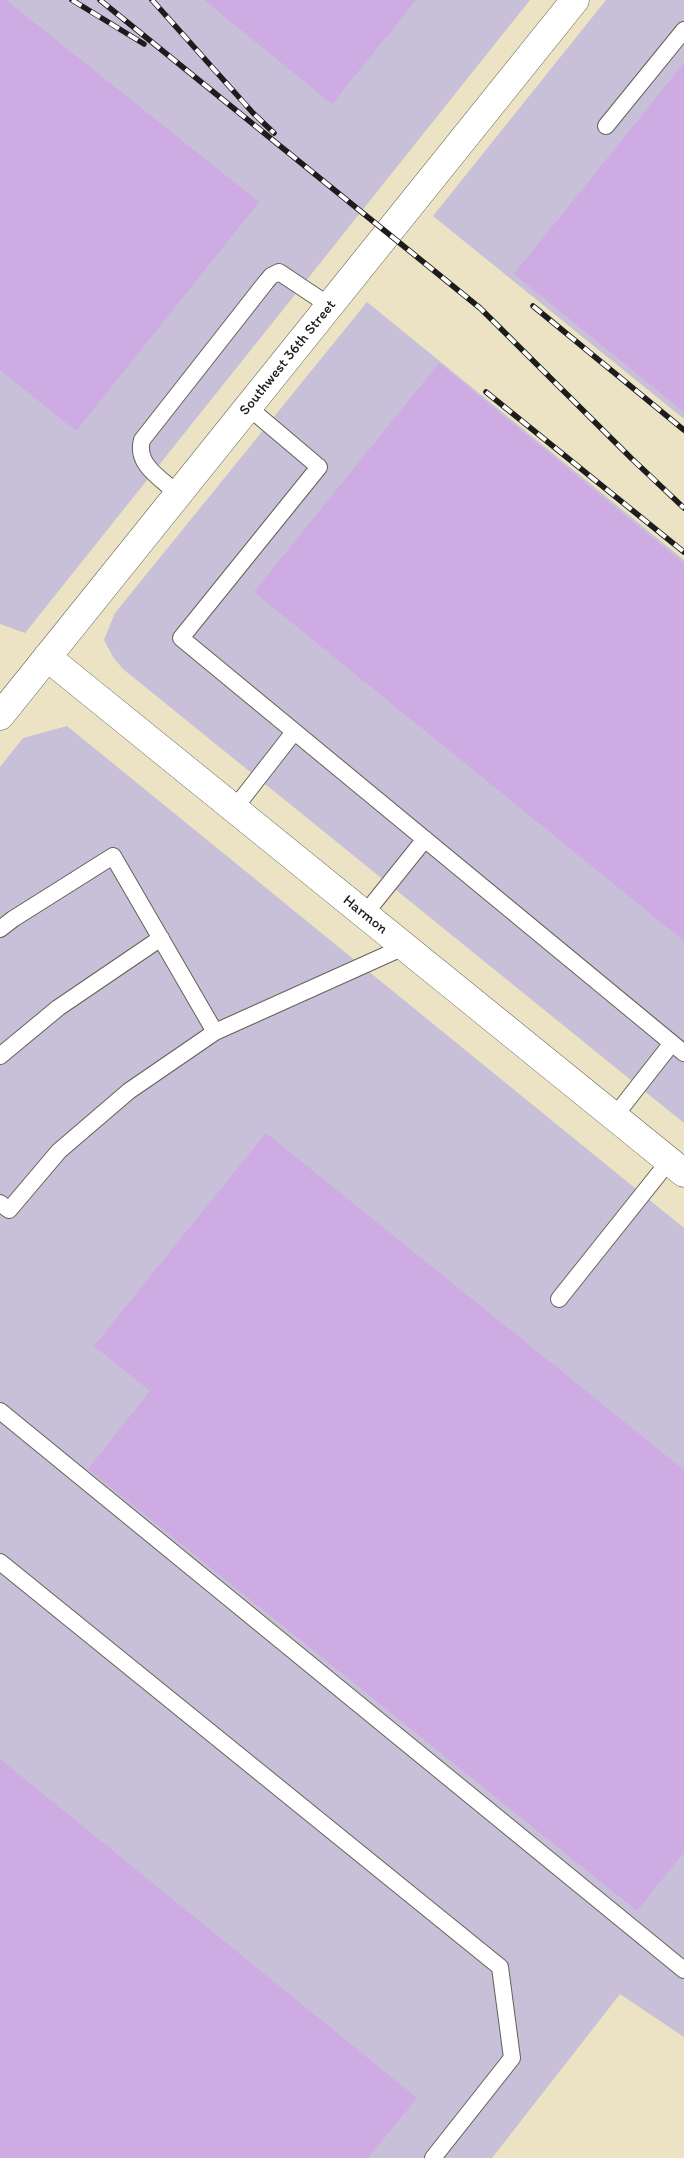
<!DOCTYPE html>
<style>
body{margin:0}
canvas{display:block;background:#ebe3c3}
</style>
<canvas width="684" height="2158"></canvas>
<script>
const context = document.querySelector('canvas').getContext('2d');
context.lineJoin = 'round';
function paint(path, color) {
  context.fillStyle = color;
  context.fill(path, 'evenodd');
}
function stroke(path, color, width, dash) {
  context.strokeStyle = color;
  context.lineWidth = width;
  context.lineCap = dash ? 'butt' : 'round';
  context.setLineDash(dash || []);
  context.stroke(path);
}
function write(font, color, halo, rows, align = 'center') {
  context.font = font + ' Itim,sans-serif';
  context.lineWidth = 4;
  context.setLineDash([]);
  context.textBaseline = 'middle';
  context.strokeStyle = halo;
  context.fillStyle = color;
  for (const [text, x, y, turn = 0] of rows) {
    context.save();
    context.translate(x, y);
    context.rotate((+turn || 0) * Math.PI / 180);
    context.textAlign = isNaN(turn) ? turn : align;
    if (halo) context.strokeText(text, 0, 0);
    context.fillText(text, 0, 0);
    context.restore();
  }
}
paint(new Path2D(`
 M0 0H530L25 633 0 624Z
 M606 0H684V419L433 216Z
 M367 302 684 560V1123L123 669 113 657 104 640 115 613Z
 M67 726 684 1228V2037L620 1994 492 2158H0V767L23 738Z`), '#c8bfd8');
paint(new Path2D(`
 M0 0H6L259 202 76 431 0 370Z
 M204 0H416L332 104Z
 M684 63V412L514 274Z
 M439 363 684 564V941L254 592Z
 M266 1133 684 1470V1852L637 1911 88 1469 150 1391 94 1346Z
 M0 1759 417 2098 368 2158H0Z`), '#cfabe4');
const lane = new Path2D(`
 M606 126 684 30
 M248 407 319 467 181 638 684 1053
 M178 494C162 479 135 465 142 440L266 282 271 276 279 272 330 306
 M234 809 294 732
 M364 915 425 839
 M0 929 13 919 113 856 215 1032 129 1091 59 1151 9 1210 0 1203
 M215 1032 404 947
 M0 1056 58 1008 161 938
 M614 1117 672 1043
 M559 1299 669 1161
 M0 1411 684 1970
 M0 1562 500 1967 512 2058 433 2158`);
const street = new Path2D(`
 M47 657 684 1173
 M0 716 575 0`);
stroke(lane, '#646256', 18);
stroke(street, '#646256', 29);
stroke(lane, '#fff', 16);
stroke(street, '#fff', 28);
const rail = new Path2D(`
 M72 0 144 44
 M100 0 480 308 631 458 684 508
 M152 0 253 113 274 133
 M533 306 684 430
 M486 392 684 552`);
stroke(rail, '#1c1c1c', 5.5);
stroke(rail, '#fff', 4, [11]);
write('15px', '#1c1c1c', '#fff', [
 ["Southwest 36th Street",288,358,-51],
 ["Harmon",365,915,39]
]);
</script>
